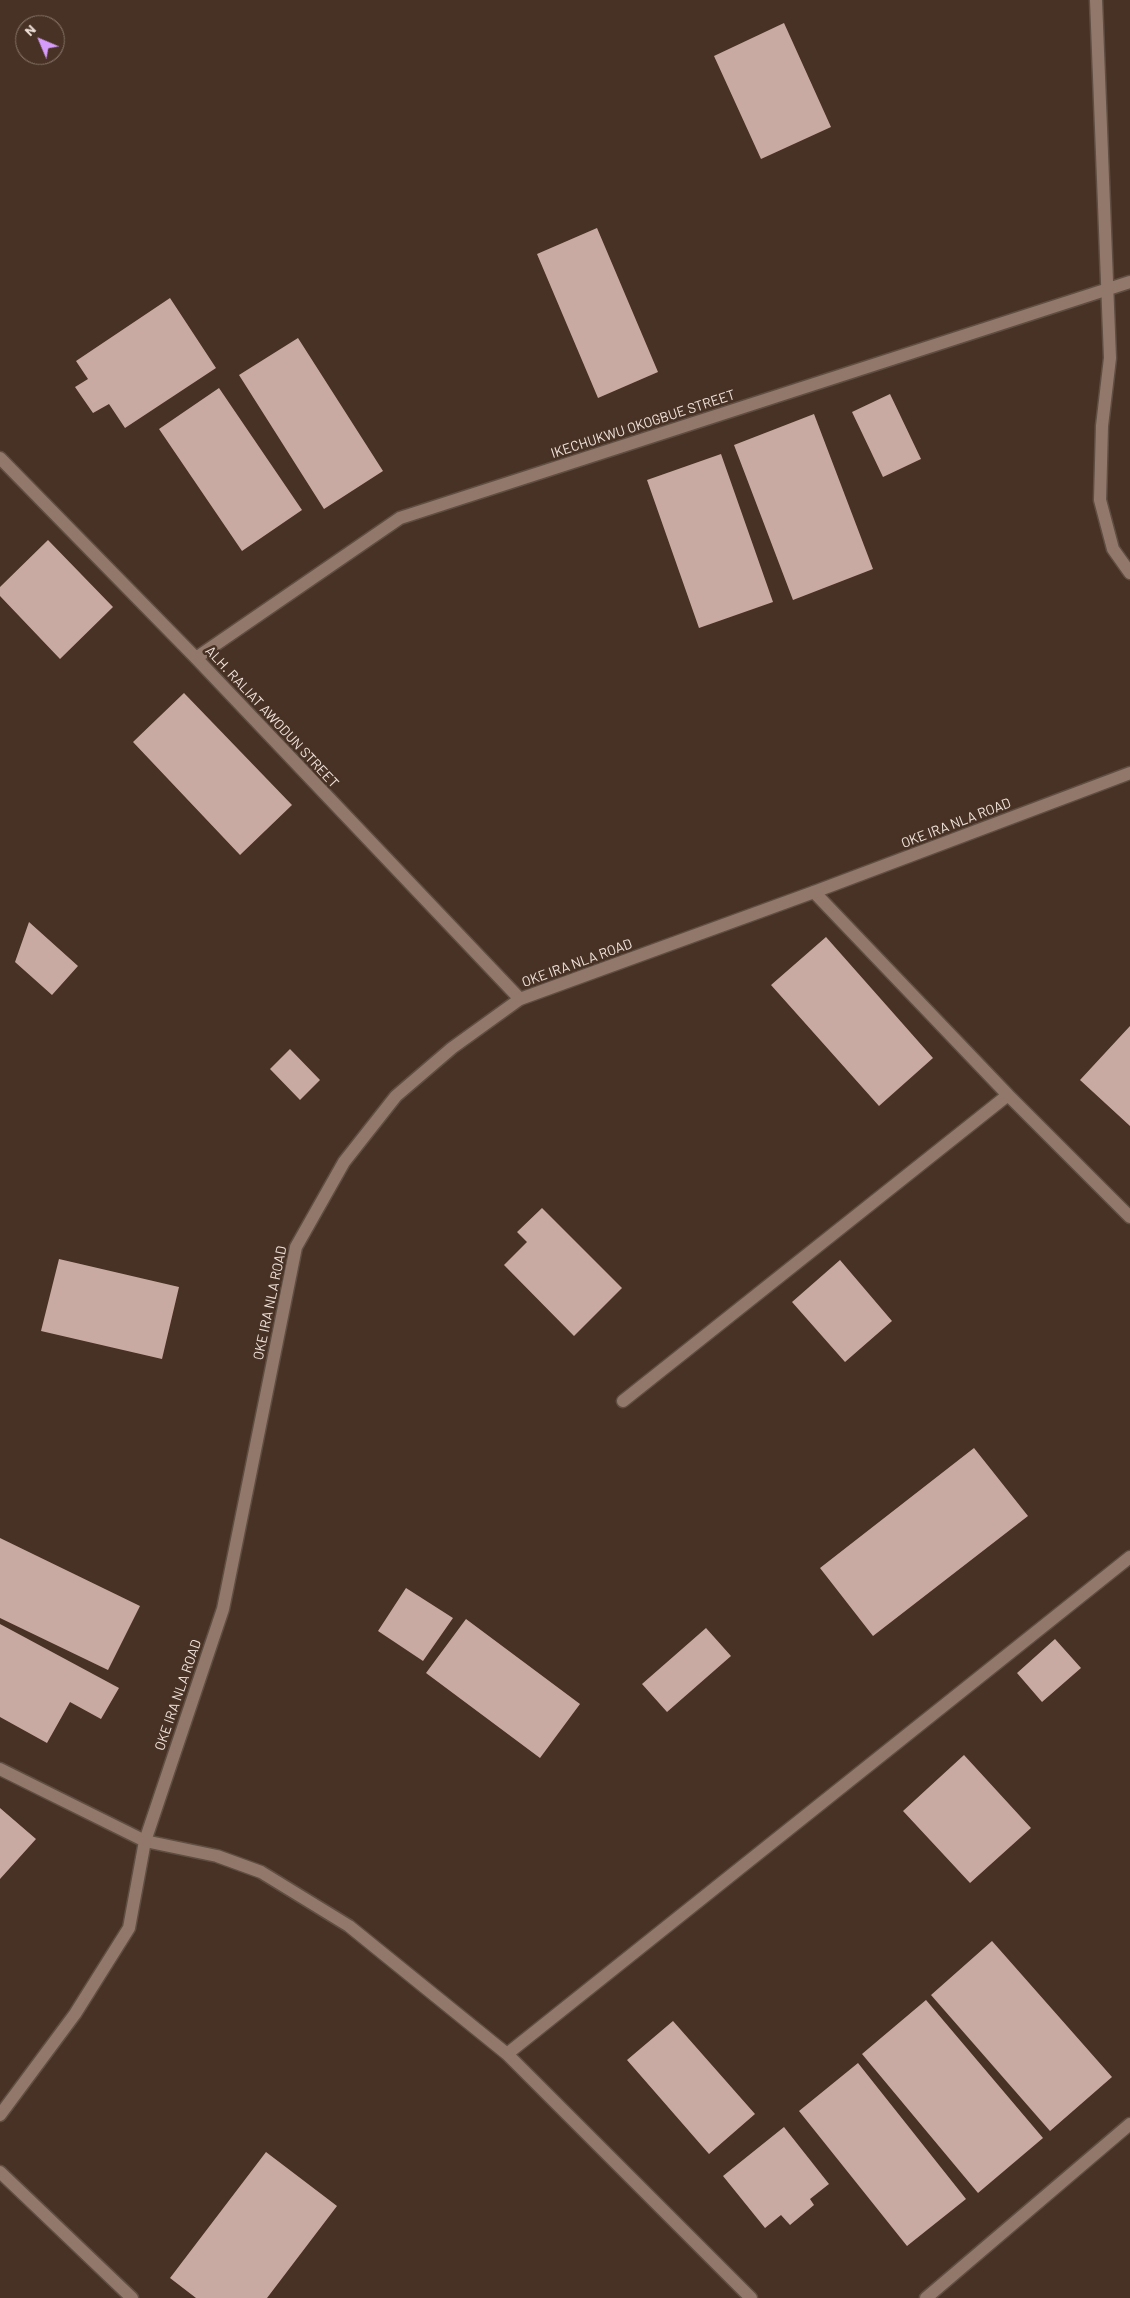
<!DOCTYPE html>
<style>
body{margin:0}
#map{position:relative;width:1130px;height:2298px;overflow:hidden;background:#483225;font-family:Barlow,sans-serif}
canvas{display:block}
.north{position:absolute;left:15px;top:15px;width:50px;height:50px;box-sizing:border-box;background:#483225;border:1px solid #8c796e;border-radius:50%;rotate:315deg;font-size:14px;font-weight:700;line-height:20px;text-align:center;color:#f1e3db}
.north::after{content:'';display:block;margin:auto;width:18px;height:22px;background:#d59cfb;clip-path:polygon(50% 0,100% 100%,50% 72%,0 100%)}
</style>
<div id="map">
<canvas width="1130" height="2298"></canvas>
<div class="north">N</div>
</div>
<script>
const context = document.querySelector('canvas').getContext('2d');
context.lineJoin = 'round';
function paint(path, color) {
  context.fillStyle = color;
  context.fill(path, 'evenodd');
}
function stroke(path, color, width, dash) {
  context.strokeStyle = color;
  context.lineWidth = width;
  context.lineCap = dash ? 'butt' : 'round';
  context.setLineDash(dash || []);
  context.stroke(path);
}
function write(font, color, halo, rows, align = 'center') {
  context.font = font + ' Barlow,sans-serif';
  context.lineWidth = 5;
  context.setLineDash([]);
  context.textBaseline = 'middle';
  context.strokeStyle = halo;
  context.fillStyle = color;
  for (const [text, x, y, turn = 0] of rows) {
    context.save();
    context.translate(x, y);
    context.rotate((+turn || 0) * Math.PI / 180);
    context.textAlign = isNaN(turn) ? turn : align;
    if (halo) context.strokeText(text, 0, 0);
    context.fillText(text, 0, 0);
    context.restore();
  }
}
paint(new Path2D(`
 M784 23 831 127 761 159 714 56Z
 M597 228 658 372 598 398 537 254Z
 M170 298 216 368 125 428 109 404 93 413 75 387 88 379 76 361Z
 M298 338 383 471 324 509 239 375Z
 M219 388 302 510 242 551 159 429Z
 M890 394 921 459 883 477 852 412Z
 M814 414 873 569 793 600 734 445Z
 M721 454 773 602 699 628 647 480Z
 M48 540 113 607 60 659 0 596V587Z
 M184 693 292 805 240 855 133 742Z
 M29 922 78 966 52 995 15 962Z
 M826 937 933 1058 879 1106 771 985Z
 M1130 1026V1126L1080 1080Z
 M290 1049 320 1080 300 1100 270 1069Z
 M542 1208 622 1288 574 1336 504 1265 527 1242 517 1232Z
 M59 1259 179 1287 162 1359 41 1331Z
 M840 1260 892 1321 845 1362 792 1302Z
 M974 1448 1028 1516 873 1636 820 1568Z
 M0 1538 140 1606 108 1670 0 1618Z
 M406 1588 453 1618 423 1661 378 1631Z
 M466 1619 580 1704 540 1758 426 1673Z
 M0 1624 119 1688 101 1719 70 1702 47 1743 0 1717Z
 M706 1628 731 1656 667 1712 642 1684Z
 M1055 1639 1081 1668 1042 1702 1017 1673Z
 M964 1755 1031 1828 970 1883 903 1811Z
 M0 1808 36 1839 0 1879Z
 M992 1941 1112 2077 1050 2131 931 1995Z
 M926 2000 1043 2138 978 2193 862 2054Z
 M673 2021 755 2114 709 2154 627 2060Z
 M858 2063 966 2199 907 2246 799 2111Z
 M784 2127 829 2184 810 2199 814 2205 790 2225 781 2215 765 2228 723 2176Z
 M266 2152 337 2206 267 2298H196L170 2278Z`), '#c9aaa3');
const minor = new Path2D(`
 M1096 0 1110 358 1102 426 1100 500 1113 549 1130 573
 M0 458 196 658 520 999
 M196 658 400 518 1130 282
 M814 892 1008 1095 1130 1217
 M623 1401 1008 1095
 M0 1769 145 1841 217 1856 261 1872 349 1926 507 2054 751 2298
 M507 2054 1130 1557
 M0 2172 132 2298
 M926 2298 1130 2124`);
const tertiary = new Path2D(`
 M0 2115 75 2014 129 1928 145 1841 223 1609 296 1247 344 1162 396 1096 452 1048 520 999 814 892 1130 773`);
stroke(minor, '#604e43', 15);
stroke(tertiary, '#604e43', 15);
stroke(minor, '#92786a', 12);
stroke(tertiary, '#92786a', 12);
write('14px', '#f1e3db', '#483225', [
 ["IKECHUKWU OKOGBUE STREET",643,424,-18],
 ["ALH. RALIAT AWODUN STREET",272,717,47],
 ["OKE IRA NLA ROAD",956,823,-21],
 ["OKE IRA NLA ROAD",577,963,-20],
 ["OKE IRA NLA ROAD",270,1303,-78],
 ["OKE IRA NLA ROAD",178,1695,-71]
]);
</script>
